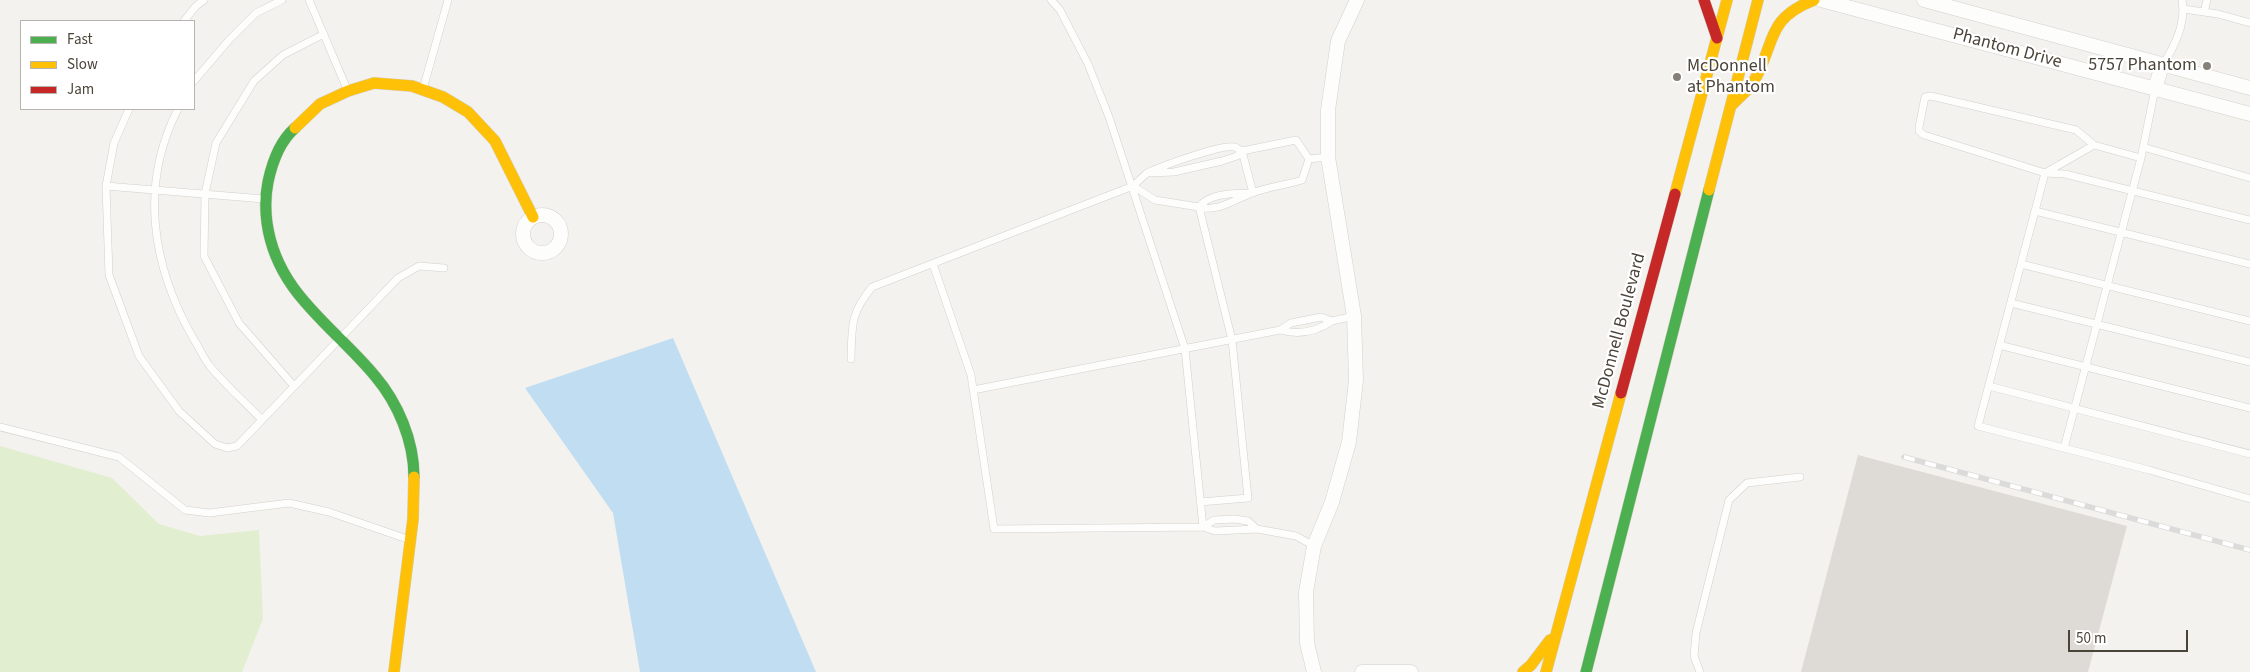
<!DOCTYPE html>
<style>
body{margin:0}
#map{position:relative;width:2250px;height:672px;overflow:hidden;background:#f4f2ee;font-family:"Source Sans 3",sans-serif}
canvas{display:block}
.legend{position:absolute;left:20px;top:20px;width:175px;height:90px;box-sizing:border-box;background:#fff;border:1px solid #b7b4b0;margin:0;padding:6px 9px;list-style:none;font-size:15px;color:#4b4439}
.legend li{display:flex;align-items:center;gap:10px;height:25px}
.legend b{width:25px;border:1px solid #b7b4b0}
.scale{position:absolute;left:2068px;top:630px;width:120px;height:22px;box-sizing:border-box;border:2px solid #4b4439;border-top:0;padding-left:6px;font-size:15px;line-height:18px;white-space:nowrap;color:#4b4439;-webkit-text-stroke:4px #fff;paint-order:stroke}
</style>
<div id="map">
<canvas width="2250" height="672"></canvas>
<ul class="legend">
<li><b style="height:6px;background:#4caf50"></b>Fast</li>
<li><b style="height:6px;background:#ffc107"></b>Slow</li>
<li><b style="height:6px;background:#c62828"></b>Jam</li>
</ul>
<div class="scale">50 m</div>
</div>
<script>
const context = document.querySelector('canvas').getContext('2d');
context.lineJoin = 'round';
function paint(path, color) {
  context.fillStyle = color;
  context.fill(path, 'evenodd');
}
function stroke(path, color, width, dash) {
  context.strokeStyle = color;
  context.lineWidth = width;
  context.lineCap = dash ? 'butt' : 'round';
  context.setLineDash(dash || []);
  context.stroke(path);
}
function write(font, color, halo, rows, align = 'center') {
  context.font = font + ' "Source Sans 3",sans-serif';
  context.lineWidth = 4.5;
  context.setLineDash([]);
  context.textBaseline = 'middle';
  context.strokeStyle = halo;
  context.fillStyle = color;
  for (const [text, x, y, turn = 0] of rows) {
    context.save();
    context.translate(x, y);
    context.rotate((+turn || 0) * Math.PI / 180);
    context.textAlign = isNaN(turn) ? turn : align;
    if (halo) context.strokeText(text, 0, 0);
    context.fillText(text, 0, 0);
    context.restore();
  }
}
paint(new Path2D(`
 M0 446 112 478 159 524 200 536 259 530 263 619 242 672H0Z`), '#e1eecf');
paint(new Path2D(`
 M673 338 816 672H640L613 513 525 388Z`), '#c0ddf1');
paint(new Path2D(`
 M1858 455 2127 526 2088 672H1801Z`), '#dedbd6');
const lane = new Path2D(`
 M309 0 347 89
 M2183 9 2218 14 2250 23
 M2204 12 2207 0
 M184 21 196 6 204 0
 M2163 65C2175 45 2186 24 2182 0
 M194 81 229 40 256 13 282 0
 M423 89 448 0
 M2155 89 2141 158 2094 145 2045 173 1978 426 2149 470 2250 499
 M129 109 114 143 106 186 109 275 139 356 179 411 215 444 227 448 237 446 398 278 419 266 444 268
 M178 109C139 185 152 266 193 338 199 347 203 357 209 365 224 384 245 402 262 420
 M2094 145 2076 130 1931 96 1925 97 1919 127V131L1924 135 2045 173 2065 174 2250 220
 M2143 147 2250 178
 M1309 159 1328 157
 M1147 173C1162 166 1221 144 1235 147 1237 148 1240 150 1242 151L1253 193C1235 194 1210 192 1199 207 1218 212 1234 200 1252 193 1268 187 1286 185 1302 180L1309 159
 M106 186 264 199
 M1133 186 1147 173 1174 172 1222 161 1237 156 1242 151 1296 140 1309 159
 M2035 211 2250 264
 M933 264 971 375 994 529 1203 527 1185 349 1109 117 1088 64 1060 10 1051 0
 M2021 264 2250 321
 M2011 303 2250 362
 M1321 317 1332 321C1316 332 1298 335 1280 330L1291 323Z
 M1332 321 1354 316
 M1999 345 2250 408
 M851 359C852 326 850 314 872 287L1133 186 1155 200 1199 207 1232 340 1248 498 1200 502
 M294 386 239 323 204 256 205 194 216 143 254 81 283 55 324 34
 M1989 386 2250 454
 M973 390 1280 330
 M0 427 119 457 185 510 209 513 289 503 329 512 410 540
 M2064 448 2141 158
 M1235 519 1248 521 1257 529 1215 531 1203 527 1214 520Z
 M1257 529 1296 536 1314 546
 M1700 672 1694 656 1696 633 1729 500 1747 483 1800 477`);
const street = new Path2D(`
 M1821 0 2250 114
 M1924 0 2250 88
 M2155 89 2162 65
 M523 234a19 19 0 1 1 38 0a19 19 0 1 1-38 0Z
 M1314 672 1307 643 1306 592 1314 546 1332 502 1349 442 1356 380 1354 316 1328 157V110L1338 41 1357 0
 M1362 672H1411`);
const fast = new Path2D(`
 M295 128C280 141 272 163 268 182 265 197 265 208 267 223 277 294 333 325 375 376 398 403 414 441 414 477
 M1586 672 1709 190`);
const slow = new Path2D(`
 M1733 104C1740 96 1749 90 1754 81 1776 43 1765 19 1814 0
 M295 128 320 104 348 91 374 83 412 86 443 97 468 112 495 141 533 217
 M1709 190 1758 0
 M1675 194 1727 0
 M394 672 413 519 414 477
 M1523 672 1531 665 1550 640
 M1546 672 1621 393`);
const jam = new Path2D(`
 M1704 0 1717 38
 M1621 393 1675 194`);
stroke(lane, '#d2d0cb', 8);
stroke(street, '#d2d0cb', 15);
stroke(fast, '#d3cfc5', 12);
stroke(slow, '#d3cfc5', 12);
stroke(jam, '#d3cfc5', 12);
stroke(lane, '#fdfdfc', 7);
stroke(street, '#fdfdfc', 14);
stroke(fast, '#4caf50', 11);
stroke(slow, '#ffc107', 11);
stroke(jam, '#c62828', 11);
const rail = new Path2D(`
 M1904 457 2250 550`);
stroke(rail, '#dbdbda', 5.5);
stroke(rail, '#fff', 4, [11]);
for (const [x, y, r, color] of [
 [2207,66,5,"#868178"],
 [1677,77,5,"#868178"]
]) {
  const dot = new Path2D();
  dot.arc(x, y, r, 0, 2 * Math.PI);
  context.fillStyle = color;
  context.fill(dot);
  stroke(dot, '#fff', 2);
}
write('18px', '#4b4439', '#fff', [
 ["Phantom Drive",2007,49,15],
 ["McDonnell Boulevard",1620,331,-75]
]);
write('18px', '#4b4439', '#fff', [
 ["5757 Phantom",2197,66],
 ["McDonnell",1687,67,"left"],
 ["at Phantom",1687,88,"left"]
], 'right');
</script>
